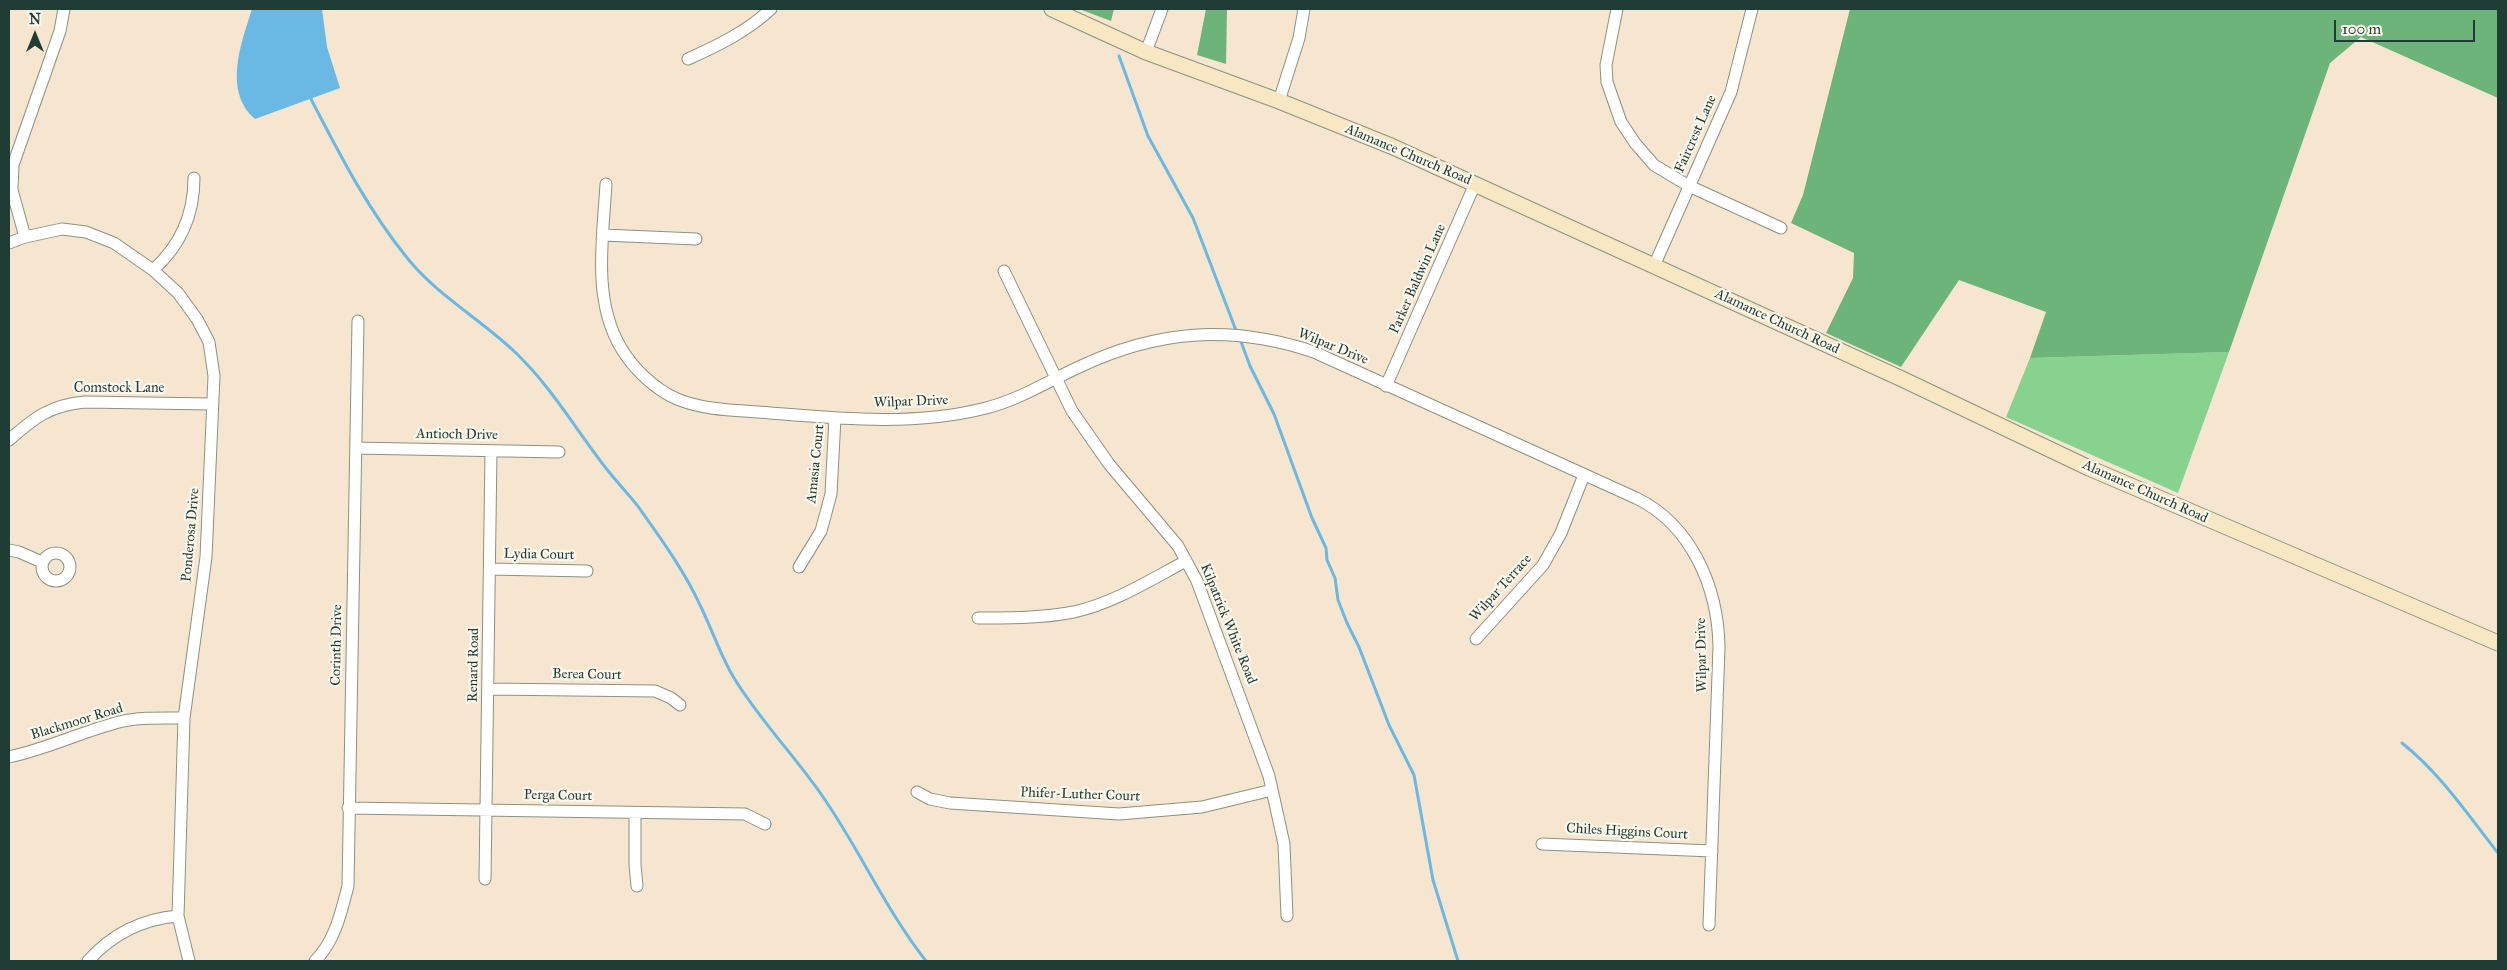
<!DOCTYPE html>
<style>
body{margin:0}
#map{position:relative;width:2507px;height:970px;overflow:hidden;background:#f6e6cf;font-family:"IM FELL Great Primer",serif}
canvas{display:block}
.frame{position:absolute;inset:0;border:10px solid #1f3d34;pointer-events:none}
.north{position:absolute;left:10px;top:10px;width:50px;height:50px;-webkit-text-stroke:4px #fbf7ec;paint-order:stroke;rotate:0deg;font-size:14px;font-weight:700;line-height:20px;text-align:center;color:#1f3d34}
.north::after{content:'';display:block;margin:auto;width:18px;height:22px;background:#1f3d34;clip-path:polygon(50% 0,100% 100%,50% 72%,0 100%)}
.scale{position:absolute;left:2334px;top:20px;width:141px;height:22px;box-sizing:border-box;border:2px solid #1f3d34;border-top:0;padding-left:6px;font-size:15px;line-height:18px;white-space:nowrap;color:#1f3d34;-webkit-text-stroke:4px #fbf7ec;paint-order:stroke}
</style>
<div id="map">
<canvas width="2507" height="970"></canvas>
<div class="frame"></div>
<div class="north">N</div>
<div class="scale">100 m</div>
</div>
<script>
const context = document.querySelector('canvas').getContext('2d');
context.lineJoin = 'round';
function paint(path, color) {
  context.fillStyle = color;
  context.fill(path, 'evenodd');
}
function stroke(path, color, width, dash) {
  context.strokeStyle = color;
  context.lineWidth = width;
  context.lineCap = dash ? 'butt' : 'round';
  context.setLineDash(dash || []);
  context.stroke(path);
}
function write(font, color, halo, rows, align = 'center') {
  context.font = font + ' "IM FELL Great Primer",serif';
  context.lineWidth = 4.5;
  context.setLineDash([]);
  context.textBaseline = 'middle';
  context.strokeStyle = halo;
  context.fillStyle = color;
  for (const [text, x, y, turn = 0] of rows) {
    context.save();
    context.translate(x, y);
    context.rotate((+turn || 0) * Math.PI / 180);
    context.textAlign = isNaN(turn) ? turn : align;
    if (halo) context.strokeText(text, 0, 0);
    context.fillText(text, 0, 0);
    context.restore();
  }
}
paint(new Path2D(`
 M2229 352 2178 493 2006 417 2030 358Z`), '#87d28f');
paint(new Path2D(`
 M1079 9H1114L1111 21Z
 M1206 9H1227L1226 64 1197 55Z
 M1850 9H2498V98L2361 37 2330 63 2229 352 2030 358 2046 312 1959 280 1901 367 1826 333 1853 278 1854 253 1791 223 1803 195Z`), '#6db47a');
paint(new Path2D(`
 M252 9H322L327 47 340 88 255 119C223 91 241 44 252 9Z`), '#6ab8e4');
stroke(new Path2D(`
 M1119 56 1148 136 1193 218 1237 333
 M311 95V99C340 155 368 210 408 259 439 297 482 320 517 354 553 389 578 433 609 472 618 483 628 494 637 505 659 536 684 570 700 605 712 629 720 655 734 678 759 719 793 754 821 794 859 848 885 909 926 961
 M1240 339 1250 366 1274 414 1312 518 1326 548 1327 560 1335 578 1338 600 1347 623 1359 647 1389 725 1414 775 1433 880 1458 961
 M2402 743C2440 773 2468 815 2498 853`), '#6ab8e4', 3);
const street = new Path2D(`
 M1617 9 1606 65 1607 82 1621 122 1635 143 1654 165 1689 186 1781 228
 M1146 52 1162 9
 M688 59C719 45 746 32 771 9
 M1279 101 1299 38 1304 9
 M606 184C603 238 592 299 621 348 633 368 654 389 677 399 706 411 740 410 770 413 842 419 916 426 986 408 1018 400 1047 382 1077 368 1156 330 1230 324 1314 352L1636 498C1692 525 1718 588 1719 647L1709 925
 M603 235 696 239
 M25 237 12 190 13 165 60 31 64 9
 M9 243 25 237 62 229 86 232 114 243 153 270 178 293 197 319 209 342 214 376 206 557 184 718 178 916 189 961
 M1654 266 1731 92 1752 9
 M153 270C180 246 194 215 194 178
 M1004 271 1072 411 1109 464 1178 546 1197 581 1269 776 1284 844 1287 916
 M1386 386 1475 184
 M9 440C34 418 50 405 85 402L211 404
 M356 448 559 452
 M9 550 19 552 42 562
 M42 567a14 14 0 1 1 28 0a14 14 0 1 1-28 0Z
 M799 567 821 531 831 494 835 418
 M490 569 587 571
 M978 618C1010 618 1043 618 1074 612 1114 603 1150 580 1186 561
 M1476 639 1543 565 1561 533 1584 475
 M489 689 655 691 671 698 680 705
 M9 757C47 749 81 732 119 722 140 717 162 718 184 718
 M917 792 930 799 950 803 1119 814 1202 807 1272 790
 M348 808 745 814 765 824
 M635 813V865L637 886
 M1542 844 1712 851
 M485 879 491 451
 M88 961C113 933 142 919 178 916
 M315 961C335 941 341 913 348 886L358 321`);
const secondary = new Path2D(`
 M1052 9 1146 52 1279 101 1391 146 1902 379 2089 468 2498 643`);
stroke(street, '#8a9282', 13);
stroke(secondary, '#8a9282', 17);
stroke(street, '#fff', 11);
stroke(secondary, '#f7e8c3', 15);
write('14px', '#1f3d34', '#fbf7ec', [
 ["Faircrest Lane",1696,134,-66],
 ["Alamance Church Road",1408,155,23],
 ["Parker Baldwin Lane",1418,279,-66],
 ["Alamance Church Road",1777,322,25],
 ["Wilpar Drive",1333,347,22],
 ["Comstock Lane",119,389],
 ["Wilpar Drive",911,402,-2],
 ["Antioch Drive",457,435,1],
 ["Amasia Court",816,464,-84],
 ["Alamance Church Road",2145,492,24],
 ["Ponderosa Drive",191,535,-85],
 ["Lydia Court",539,555,1],
 ["Wilpar Terrace",1501,588,-48],
 ["Kilpatrick White Road",1228,624,68],
 ["Corinth Drive",337,645,-89],
 ["Wilpar Drive",1702,655,-91],
 ["Renard Road",474,665,-89],
 ["Berea Court",587,675,1],
 ["Blackmoor Road",77,722,-17],
 ["Phifer-Luther Court",1080,795,2],
 ["Perga Court",558,796,1],
 ["Chiles Higgins Court",1627,832,3]
]);
</script>
